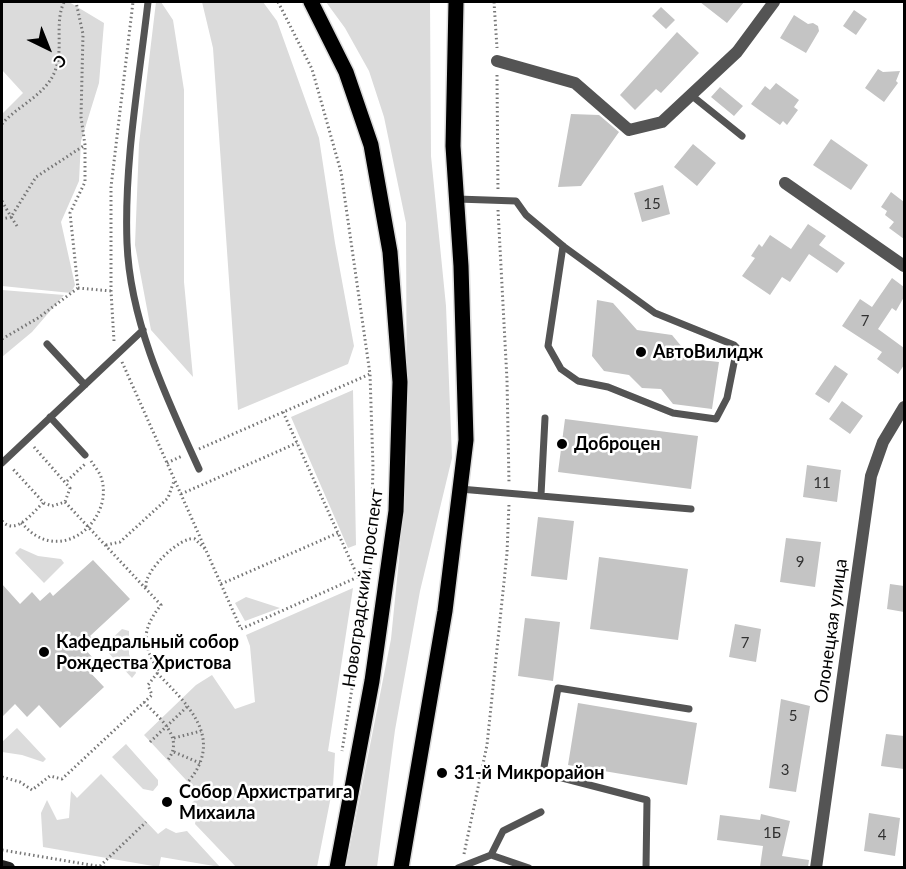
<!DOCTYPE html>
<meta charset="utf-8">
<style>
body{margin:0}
#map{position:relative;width:906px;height:869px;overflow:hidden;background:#fff;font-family:Lato,sans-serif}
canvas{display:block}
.frame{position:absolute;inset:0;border:3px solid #000;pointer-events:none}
.north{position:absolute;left:18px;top:18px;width:60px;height:60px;-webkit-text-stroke:4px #fff;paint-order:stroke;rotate:137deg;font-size:16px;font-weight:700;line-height:24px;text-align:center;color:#000}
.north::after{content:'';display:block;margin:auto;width:21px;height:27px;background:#000;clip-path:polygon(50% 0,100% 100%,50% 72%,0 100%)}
</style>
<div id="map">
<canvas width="906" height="869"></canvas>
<div class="frame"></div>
<div class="north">С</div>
</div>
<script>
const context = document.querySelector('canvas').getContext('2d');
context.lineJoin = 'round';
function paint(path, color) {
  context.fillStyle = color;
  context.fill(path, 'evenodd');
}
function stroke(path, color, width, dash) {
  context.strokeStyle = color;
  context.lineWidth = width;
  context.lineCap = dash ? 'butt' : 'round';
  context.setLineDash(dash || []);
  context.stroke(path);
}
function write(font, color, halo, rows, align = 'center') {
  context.font = font + ' Lato,sans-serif';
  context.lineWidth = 5;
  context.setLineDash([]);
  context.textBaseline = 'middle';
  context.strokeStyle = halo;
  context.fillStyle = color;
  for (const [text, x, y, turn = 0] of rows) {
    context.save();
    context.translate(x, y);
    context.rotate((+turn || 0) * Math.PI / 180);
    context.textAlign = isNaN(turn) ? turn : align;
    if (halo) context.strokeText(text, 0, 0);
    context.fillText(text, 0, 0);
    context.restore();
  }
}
paint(new Path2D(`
 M2 2H69L104 23 99 83 81 141 79 181 61 222 75 285 71 293 2 286V114L23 93 2 70Z
 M156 2H161L173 20 184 90V282L193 377 151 330 135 245 139 144Z
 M202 2H263L277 21 319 138 335 243 354 346 348 364 238 410 213 48Z
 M326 2H430L431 156 446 306 452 458 420 591 395 730 377 867H346L391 639 399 559 407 456 406 223 384 117 369 71 345 28Z
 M2 290 64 295 32 332 2 357Z
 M353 390 356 545 348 548 291 417Z
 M20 548 38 556 61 559 64 563 44 583 15 553Z
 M353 588 328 751 335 753 333 786 317 867H236L195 824 197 813 192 803 200 795 144 735 196 685 212 675 235 709 255 702 250 646 246 635Z
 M246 597 280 608 245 621 235 603Z
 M122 629 129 631V654L136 673 132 678 103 647Z
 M17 728 46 759 43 762 22 755 2 752V742Z
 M126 744 158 780V785L153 791 143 789 112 757Z
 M101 774 158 834 166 828 176 833 187 831 220 867 161 857 159 867 43 847 41 813 47 800 57 820 69 818 71 791 77 798Z`), '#dbdbdb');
paint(new Path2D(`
 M700 2H744L727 23Z
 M661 7 675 20 666 29 652 16Z
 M854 10 867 19 856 35 843 26Z
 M794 15 808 24 813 23 818 26 819 31 806 53 780 38Z
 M677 32 699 53 661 93 656 89 635 110 620 95Z
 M878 69 883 72 900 71 896 81 898 83 884 102 865 88Z
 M776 83 799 100 794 107 798 110 787 125 783 121 780 125 751 104 765 86 770 90Z
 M720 87 743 106 734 116 711 97Z
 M571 114 599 115 619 132 581 186 558 187Z
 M831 139 868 165 851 190 813 165Z
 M693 144 716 163 697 186 674 167Z
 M663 185 670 214 642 222 634 193Z
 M891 192 904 202V239L889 228 894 222 885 215 887 211 881 207Z
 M808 224 826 236 819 245 845 263 837 273 809 254 790 282 782 277 770 295 742 276 755 258 751 256 759 244 762 247 770 235 791 249Z
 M892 278 904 287V297L896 311 892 308 878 329 904 348V365L898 374 877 359 882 352 842 326 860 299 872 307Z
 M597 300 613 303 637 330 672 335 692 359 719 362 712 409 673 404 661 389 642 388 629 375 604 371 592 356Z
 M835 365 848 374 829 403 815 394Z
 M842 401 863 416 850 434 829 419Z
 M565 419 698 436 691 489 558 472Z
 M807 465 841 470 837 502 803 497Z
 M538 517 574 521 567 580 531 576Z
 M786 538 821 542 815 587 780 582Z
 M599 557 688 569 678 640 590 629Z
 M93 560 130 599 90 636 94 640 84 648 92 657 83 665 104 687 60 728 39 705 27 717 15 704 2 717V584L20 604 32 592 40 601 50 592 53 596Z
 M890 584 904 586V612L887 609Z
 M525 618 560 622 553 681 518 676Z
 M735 624 761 629 756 662 729 657Z
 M781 699 810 706 796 792 769 788Z
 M578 703 697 723 687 785 568 765Z
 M886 734 904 736V769L881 766Z
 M869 813 900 818 895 856 864 851Z
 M761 814 790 821 782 856 809 860 808 867H760L763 846 717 840 720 815 760 820Z`), '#c4c4c4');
const primary = new Path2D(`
 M311 2 346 72 371 145 390 252 400 382 396 511 372 681 337 868
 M401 868 445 611 466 440 461 266 453 146 456 2`);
stroke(primary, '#dbdbdb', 18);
stroke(new Path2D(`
 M278 2 312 69 341 172 370 374 373 467 370 575 342 751
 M494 2 497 48
 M497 75 498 192
 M2 124C17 106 46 95 55 71 64 48 54 24 64 2
 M2 201 11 217 2 219
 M498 210 507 380 509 483
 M17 226 11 217 36 177 85 145
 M78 288 111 291
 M2 339 38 318 78 288 70 213 85 182V145L81 117 83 34 76 2
 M114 341 111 291V187L133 2
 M122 362 241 629 358 577 370 575
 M283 412 358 577
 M34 447 70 488 65 502
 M199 449 370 374
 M167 463 182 456
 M67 481 85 464
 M181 494 297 443
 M2 521C16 536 32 513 43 503
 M21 523C26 527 30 532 35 535 72 558 114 514 101 477 99 471 94 466 91 461
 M106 545 120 542 168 498 174 481
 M221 584 338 533
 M146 587C143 572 181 535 195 539L205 549
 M157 673C188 705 225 738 188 782
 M144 702C159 718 186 738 167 761
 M174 738 201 731
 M150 742 189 705
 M174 752 200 763
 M2 777 20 782 32 790 50 776 62 779 152 695 148 685 159 671C142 645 141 630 161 605L65 502 52 506 44 503 12 468
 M2 850 109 868
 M464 854 487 745 507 553 509 504
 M100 866 146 822`), '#767676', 3, [1.5, 3]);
stroke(new Path2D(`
 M148 2C139 81 124 163 127 243 130 322 167 399 199 469
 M691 95 742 136
 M457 199 516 201 526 215 563 246 655 313 734 345 737 348 727 398 716 419 673 413 608 387 578 381 561 369 548 346 563 246
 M47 344 85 385
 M50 417 85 455
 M2 463 143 330
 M460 489 691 509
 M541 495 545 418
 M491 855 503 831 541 812
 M458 868 491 855 529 868
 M646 868 647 800 543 773 558 688 689 709`), '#545454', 7);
stroke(new Path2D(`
 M497 61 575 83 629 130 662 122 737 52 774 2
 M785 183 904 266
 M816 868 871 476 883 442 904 407`), '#545454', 12);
stroke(new Path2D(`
 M2 866 9 868`), '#212121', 12);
stroke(primary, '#000', 15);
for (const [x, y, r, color] of [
 [641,352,6,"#000"],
 [562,444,6,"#000"],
 [44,652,6,"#000"],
 [442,773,6,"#000"],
 [167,802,6,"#000"]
]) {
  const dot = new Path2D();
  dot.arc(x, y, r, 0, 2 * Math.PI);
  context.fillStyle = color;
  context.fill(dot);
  stroke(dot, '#fff', 2);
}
write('15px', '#313131', null, [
 ["15",652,204],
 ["7",865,321],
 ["11",822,483],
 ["9",800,562],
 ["7",745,643],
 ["5",793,716],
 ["3",785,770],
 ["1Б",772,833],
 ["4",882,835]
]);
write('bold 18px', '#000', '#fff', [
 ["АвтоВилидж",653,352],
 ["Доброцен",574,444],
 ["Кафедральный собор",56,642],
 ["Рождества Христова",56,663],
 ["31-й Микрорайон",454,773],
 ["Собор Архистратига",179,792],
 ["Михаила",179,813]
], 'left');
write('18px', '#000', '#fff', [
 ["Новоградский проспект",363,588,-82],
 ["Олонецкая улица",831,631,-82]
]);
</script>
